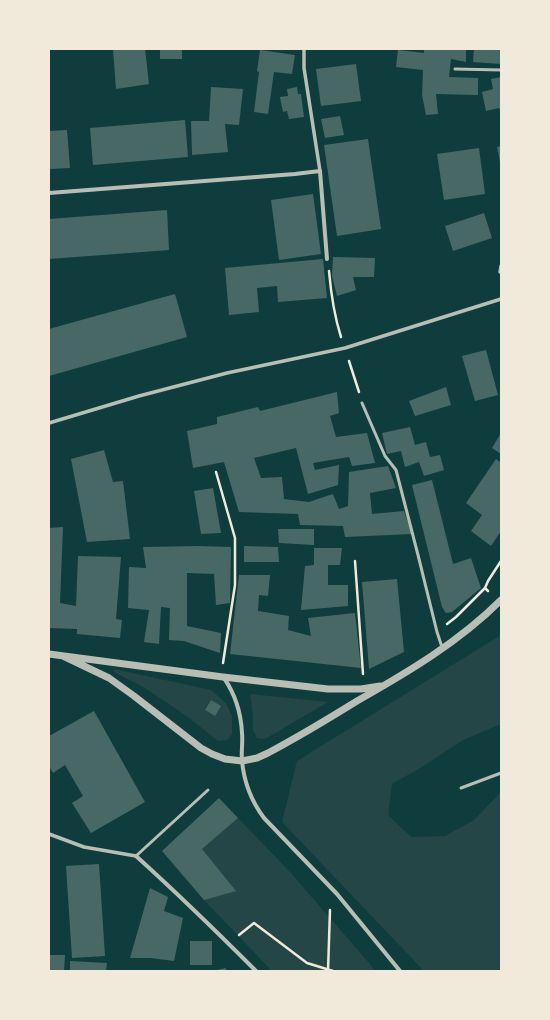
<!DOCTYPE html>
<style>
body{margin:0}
#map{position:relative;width:550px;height:1020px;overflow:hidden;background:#0f3d3e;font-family:Jost,sans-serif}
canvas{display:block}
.frame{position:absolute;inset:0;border:50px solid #f1e9da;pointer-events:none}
</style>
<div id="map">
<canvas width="550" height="1020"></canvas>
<div class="frame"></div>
</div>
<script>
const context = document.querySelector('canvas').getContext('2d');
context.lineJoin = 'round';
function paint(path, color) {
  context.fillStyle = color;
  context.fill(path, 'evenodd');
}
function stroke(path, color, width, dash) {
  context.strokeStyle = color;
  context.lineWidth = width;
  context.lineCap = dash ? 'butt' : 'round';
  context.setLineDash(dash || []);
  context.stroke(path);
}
paint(new Path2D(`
 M501 635V724L463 740 422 767 392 784 388 815 411 837 445 836 474 820 501 792V971H424L282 822 297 761Z
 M114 669 188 685 211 690 226 703 232 716V734L227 740 218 741 188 717 145 688 114 672Z
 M250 694 328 702 265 739 257 738 253 730V715Z
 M238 818 290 872 376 971H272L204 900 202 849Z`), '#244646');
paint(new Path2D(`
 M113 49H145L149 84 116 89Z
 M160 49H182V59H160Z
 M424 49H466V62L451 59 449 77 478 78V95L436 94 438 114 426 115 422 95 423 70 396 67 398 50 424 53Z
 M474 49H501V64L473 62Z
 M260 50 295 55 292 74 274 72 268 114 254 112 259 72 257 71Z
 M356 64 361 101 321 106 316 69Z
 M501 77V112L499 108 486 111 482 92 493 89 491 79Z
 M211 87 243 89 239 125 225 124 228 152 192 155 191 121H209Z
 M297 87 298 94H301L304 117 289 119 287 111 283 112 280 97 288 96 287 89Z
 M340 116 344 135 325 138 321 119Z
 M185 120 188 157 93 165 90 128Z
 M67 130 70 168 49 169V131Z
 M368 139 381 229 337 236 324 145Z
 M501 146V161L500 162 497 147Z
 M479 148 485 194 444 200 437 154Z
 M313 194 321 254 279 260 271 200Z
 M167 210 169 250 49 259V219Z
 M484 213 492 238 453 251 445 226Z
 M333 257 375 258 374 277H353L356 290 337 296 332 276Z
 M323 259 327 298 278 302 277 286 257 288 259 312 229 315 225 268Z
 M175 294 187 337 49 376V329Z
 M486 350 498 395 475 401 462 356Z
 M446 387 451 405 415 416 409 401Z
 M337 392 339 413 330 416 336 437 367 433 375 463 352 466 349 457 313 463 315 470 339 465 338 485 308 494 296 448 254 458 261 478 282 477 284 499 309 502 333 494 339 509 348 506 349 472 388 466 396 488 370 493 372 514 404 511 412 534 345 537 343 526 300 525 298 514 239 512 224 462 193 468 187 431 217 424V417L258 407 260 411Z
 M410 427 415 445 426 442 430 457 440 455 444 470 424 476 419 462 405 467 401 451 387 454 382 433Z
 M501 433V454L492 448Z
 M104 450 113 482 123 481 130 539 87 542 71 459Z
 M496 459 501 463V531L491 546 471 531 482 515 466 503Z
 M432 480 453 564 471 558 481 588 452 612 446 613 442 607 412 485Z
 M213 488 221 533 201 534 194 491Z
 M63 527 60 603 76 606 78 556 121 557 116 619 122 620 120 638 77 634V629L49 628V528Z
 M278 529H314V545L279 543Z
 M198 546 231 547 230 603 216 605 214 574 187 573V626L221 633 220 653 184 641 169 640 170 608 161 607 159 644 144 642 149 610 128 608 129 567 146 568 143 547Z
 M244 546 278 547 279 562H244Z
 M314 548H342L340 565H328V585H348V606L301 610 305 566 314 565Z
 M239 575H270L268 596 259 595 258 611 289 616 288 630 311 636 308 618 355 613 361 668 230 654Z
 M397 579 404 652 369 669 362 582Z
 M211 700 221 706 215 716 205 710Z
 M94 711 145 802 91 833 72 803 83 796 65 765 53 773 49 766V736Z
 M219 798 238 818 202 849 236 891 204 900 162 851Z
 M99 864 105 956 72 958 66 866Z
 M150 888 168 897 164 911 183 918 174 961 151 958H130Z
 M190 941H212V965H190Z
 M49 955H65L64 971H49Z
 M70 961 107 963 106 971H70Z
 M226 968V971H217V970Z`), '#486865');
stroke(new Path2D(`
 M329 271C331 294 334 315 341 337
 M349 361 359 392
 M216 472 235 538V585L223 663
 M355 561 363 674
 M488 591 485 588 488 581 501 561
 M447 624 456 617 485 588
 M239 935 254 923 307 963 333 971
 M328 971 330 910`), '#f1e9da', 2.5);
stroke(new Path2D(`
 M455 69 501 70
 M362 403 385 456 396 470 418 555 437 632 442 647
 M461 788 501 773
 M136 856 208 790`), '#b8beb3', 3);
stroke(new Path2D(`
 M304 49V68L320 171
 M500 272 501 266
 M49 423 139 396 227 373 345 348 501 299
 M49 834 84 847 136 856`), '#b8beb3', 3.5);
stroke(new Path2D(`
 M49 193 295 174 320 171 327 259
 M224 678C235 694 241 713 242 733 243 742 241 752 242 761 244 782 252 802 264 818L337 894 400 971
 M136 856C177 893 217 932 256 971`), '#b8beb3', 4);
stroke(new Path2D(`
 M49 654 223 677 328 689H361L380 686
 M63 656 109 678 134 696 201 748 212 754 225 759 242 761 257 758 268 753C298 737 328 719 357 701 408 672 459 642 501 600`), '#b8beb3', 7);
</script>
